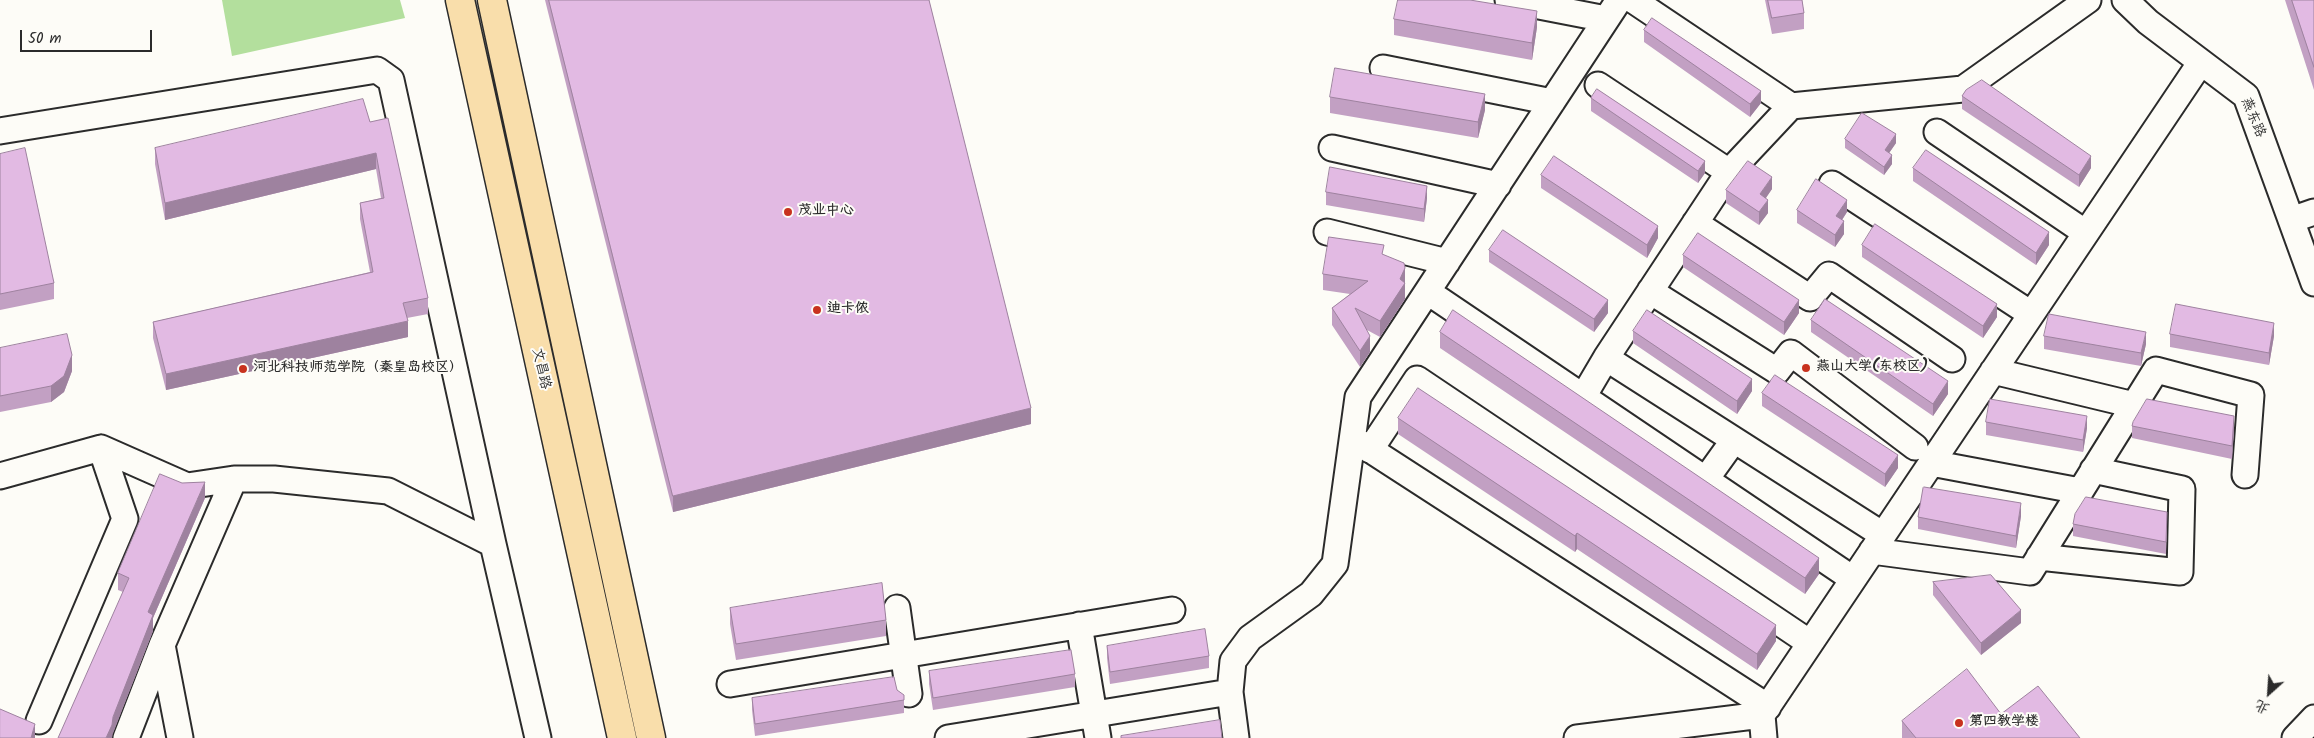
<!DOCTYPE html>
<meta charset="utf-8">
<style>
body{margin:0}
#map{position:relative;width:2314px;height:738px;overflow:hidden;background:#fdfcf7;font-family:Kalam,"LXGW WenKai TC",sans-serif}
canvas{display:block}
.north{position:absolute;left:2244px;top:668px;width:50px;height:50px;-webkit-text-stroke:4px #fdfcf7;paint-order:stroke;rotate:206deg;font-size:14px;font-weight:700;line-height:20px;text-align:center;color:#2b2b2b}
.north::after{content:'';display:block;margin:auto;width:18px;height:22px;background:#2b2b2b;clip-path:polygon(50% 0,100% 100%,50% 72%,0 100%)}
.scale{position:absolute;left:20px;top:30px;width:132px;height:22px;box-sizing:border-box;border:2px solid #2b2b2b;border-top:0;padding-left:6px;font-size:15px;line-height:18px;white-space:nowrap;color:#2b2b2b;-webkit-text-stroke:4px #fdfcf7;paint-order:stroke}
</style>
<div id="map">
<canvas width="2314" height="738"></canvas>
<div class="north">北</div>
<div class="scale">50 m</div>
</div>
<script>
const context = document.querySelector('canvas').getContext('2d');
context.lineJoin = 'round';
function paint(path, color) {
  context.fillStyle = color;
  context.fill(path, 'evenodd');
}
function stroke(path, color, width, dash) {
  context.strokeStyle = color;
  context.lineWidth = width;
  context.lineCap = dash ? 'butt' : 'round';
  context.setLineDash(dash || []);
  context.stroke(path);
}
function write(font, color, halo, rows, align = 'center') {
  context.font = font + ' Kalam,"LXGW WenKai TC",sans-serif';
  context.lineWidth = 4;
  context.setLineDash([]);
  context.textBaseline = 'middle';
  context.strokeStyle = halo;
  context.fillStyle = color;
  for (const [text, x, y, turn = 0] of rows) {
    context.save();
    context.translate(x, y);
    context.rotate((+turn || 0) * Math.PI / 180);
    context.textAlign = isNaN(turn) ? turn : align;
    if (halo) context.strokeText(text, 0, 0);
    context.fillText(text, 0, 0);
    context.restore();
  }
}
paint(new Path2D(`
 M222 0H400L405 18 232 56Z`), '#b3df9d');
const minor = new Path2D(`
 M1508 0 1606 19
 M1633 0 1791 106 1963 89 2088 0
 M2125 0 2148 22 2246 96 2314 283
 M1383 68 1552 102
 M1598 85 1729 172 1791 106
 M0 131 377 70 391 80 493 544 538 738
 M1937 132 2086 233
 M1332 148 1498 185
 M1832 184 2031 314
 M2291 220 2314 212
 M1695 223 1810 298 1829 275 1952 359
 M1327 232 1447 262
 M1650 291 1777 371 1791 353 1915 447
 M1428 292 1853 579
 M1606 358 1729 172
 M1993 371 2134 405
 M1583 397 1606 358 1883 535
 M1357 441 1768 707
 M1370 450 1417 379 1810 643
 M1931 463 2080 491
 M0 476 101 448 187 486 234 479H274L388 491 493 544
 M1706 479 1734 440
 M1872 551 2030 572 2156 370 2251 395 2245 475
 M2039 557 2180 572 2182 489 2093 470
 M897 608 909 694
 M1079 625 1098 738
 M162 645 180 738
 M730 684 1172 610
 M1762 715 2201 62
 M39 721 125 519 101 448
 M126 738 162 645 234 479
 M948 738 1230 692
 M1236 738 1230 692 1233 661 1250 638 1311 594 1335 564 1358 397 1619 0
 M1577 738 1762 715 1764 738
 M2295 738 2314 718`);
const major = new Path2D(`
 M460 0 622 738
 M492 0 651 738`);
stroke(minor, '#2b2b2b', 29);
stroke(major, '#2b2b2b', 31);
stroke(minor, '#fdfcf7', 25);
stroke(major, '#f9deab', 28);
paint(new Path2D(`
 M545 0H929L1031 424 673 512Z
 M1765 0H1802L1804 13V29L1772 34Z
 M2285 0H2314V90Z
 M1394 19 1537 27 1532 60 1394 35Z
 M1644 30 1761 103 1750 117 1644 42Z
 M1962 96 2091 168 2079 187 1962 109Z
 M1330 97 1485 110 1478 138 1330 113Z
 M1591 98 1705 173 1698 183 1591 111Z
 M370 122 428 298V314L407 318 408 337 166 390 153 338V322L370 272 360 219V203L381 198 376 169 165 220 155 164V148Z
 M1845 139 1896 143 1889 153 1892 164 1884 175 1845 148Z
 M0 154 54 283V299L0 310Z
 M1913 168 2049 245 2036 265 1913 181Z
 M1541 175 1658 238 1647 258 1541 188Z
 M1772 189 1765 198 1768 213 1759 225 1726 203V190Z
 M1326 192 1427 198 1424 222 1326 205Z
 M1797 210 1847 212 1842 220 1844 234 1835 247 1797 223Z
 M1862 245 1997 317 1983 338 1862 257Z
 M1489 250 1608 313 1594 332 1489 262Z
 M1384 255 1405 268V299L1380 337 1367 330 1370 352 1360 367 1332 325V308L1350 294 1323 290V274Z
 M1683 255 1799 313 1784 335 1683 267Z
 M1811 320 1948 394 1933 416 1811 332Z
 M1633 331 1752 391 1737 414 1633 343Z
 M1440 332 1819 574 1805 594 1440 348Z
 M2170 334 2274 336 2269 365 2170 347Z
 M2044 336 2146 344 2141 366 2044 349Z
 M0 348 72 371 64 392 51 402 0 412Z
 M1762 393 1898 468 1885 487 1762 406Z
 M1398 418 1776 641 1757 670 1577 549 1575 552 1398 434Z
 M1986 422 2087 428 2083 452 1986 435Z
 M2132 426 2234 429 2232 459 2132 438Z
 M205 498 153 618V631L113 733 123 592 118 590V573Z
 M2167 512 2166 554 2073 536V524Z
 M2021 516 2016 548 1918 529V517Z
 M1933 582 2021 623 1981 655 1933 595Z
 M730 608 886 620V636L736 660 730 624Z
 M1107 646 1209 656V668L1110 684 1107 658Z
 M929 671 1075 674V687L933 710 929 684Z
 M897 690 904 700V713L755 736 752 710V698Z
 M2001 714 2080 738H1902V721Z`), '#c2a0c3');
paint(new Path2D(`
 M1537 11V27L1532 60V43Z
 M1761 91V103L1750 117V104Z
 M1485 94V110L1478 138V122Z
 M1896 134V143L1885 159V150Z
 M376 153V169L165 220V203Z
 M1892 155V164L1884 175V167Z
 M2091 156V168L2079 187V175Z
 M1705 161V173L1698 183V171Z
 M1772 177V189L1760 207V194Z
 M1427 186V198L1424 222V209Z
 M1768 200V213L1759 225V212Z
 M1847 200V212L1836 229V216Z
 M1844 221V234L1835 247V235Z
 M1658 226V238L1647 258V245Z
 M2049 232V245L2036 265V253Z
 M1405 268V299L1380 337V321Z
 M1608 300V313L1594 332V319Z
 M1799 300V313L1784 335V322Z
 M1997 304V317L1983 338V326Z
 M408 321V337L166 390V374Z
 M2274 323V336L2269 365V353Z
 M2146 332V344L2141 366V353Z
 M1370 336V352L1360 367V351Z
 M72 355V371L64 392 51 402V386Z
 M1752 379V391L1737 414V401Z
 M1948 381V394L1933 416V404Z
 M1031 408V424L673 512V496Z
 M2087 416V428L2083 452V440Z
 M2234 416V429L2232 459V446Z
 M1898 455V468L1885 487V474Z
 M205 482V498L153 618V631L113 733 112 738H106L148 612Z
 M2021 503V516L2016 548V536Z
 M1577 533V549L1575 552V536Z
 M1819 558V574L1805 594V578Z
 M2021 610V623L1981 655V643Z
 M1776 625V641L1757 670V654Z
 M35 724V738H31Z`), '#9e829f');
const building = new Path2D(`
 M549 0H929L1031 408 673 496Z
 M1398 0H1470L1537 11 1532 43 1394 19Z
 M1768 0H1802L1804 13 1772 18Z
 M2292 0H2314V67Z
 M1652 18 1761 91 1750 104 1644 30Z
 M1335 68 1485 94 1478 122 1330 97Z
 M1982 80 2091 156 2079 175 1962 96 1966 90Z
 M1597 89 1705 161 1698 171 1591 98Z
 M363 99 370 122 388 118 428 298 403 303 408 321 166 374 153 322 373 272 360 203 384 198 376 153 165 203 155 148Z
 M1862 113 1896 134 1885 150 1892 155 1884 167 1845 139Z
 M25 148 54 283 0 294V154Z
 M1926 150 2049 232 2036 253 1913 168Z
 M1554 156 1658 226 1647 245 1541 175Z
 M1748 161 1772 177 1760 194 1768 200 1759 212 1726 190Z
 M1330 167 1427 186 1424 209 1326 192Z
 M1816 179 1847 200 1836 216 1844 221 1835 235 1797 210Z
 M1875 224 1997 304 1983 326 1862 245Z
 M1503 230 1608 300 1594 319 1489 250Z
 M1698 233 1799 300 1784 322 1683 255Z
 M1329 237 1384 245 1382 254 1404 263 1405 268 1400 279 1405 283 1380 321 1355 308 1370 336 1360 351 1332 308 1368 281 1323 274Z
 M1825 299 1948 381 1933 404 1811 320Z
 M2176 304 2274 323 2269 353 2170 334Z
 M1453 310 1819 558 1805 578 1440 332Z
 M1647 310 1752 379 1737 401 1633 331Z
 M2049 314 2146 332 2141 353 2044 336Z
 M67 334 72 355 64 376 51 386 0 396V348Z
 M1775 375 1898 455 1885 474 1762 393Z
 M1418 388 1776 625 1757 654 1577 533 1575 536 1398 418Z
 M1990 399 2087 416 2083 440 1986 422Z
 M2147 399 2234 416 2232 446 2132 426 2133 422Z
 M160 474 182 483 205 482 148 612 153 615 113 717 112 725 106 738H58L129 578 118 573Z
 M1924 487 2021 503 2016 536 1918 517 1923 488Z
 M2086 497 2167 512 2166 542 2073 524 2075 514Z
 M1991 575 2021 610 1981 643 1933 582Z
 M882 583 886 620 736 644 730 608Z
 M1205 629 1209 656 1110 672 1107 646Z
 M1071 650 1075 674 933 698 929 671Z
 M1967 669 2001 714 2038 686 2080 738H1916L1902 721Z
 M894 677 897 690 904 695V700L755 724 752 698Z
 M0 709 35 724 31 738H0Z
 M1220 720 1222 738H1121V736Z`);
paint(building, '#e2bae3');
stroke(building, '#9e829f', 1);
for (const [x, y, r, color] of [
 [788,212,5,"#c8321e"],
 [817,310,5,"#c8321e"],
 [1806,368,5,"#c8321e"],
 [243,369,5,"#c8321e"],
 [1959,723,5,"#c8321e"]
]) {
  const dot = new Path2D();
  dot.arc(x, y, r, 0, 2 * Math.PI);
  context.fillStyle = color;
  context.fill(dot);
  stroke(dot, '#fdfcf7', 2);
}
write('14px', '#2b2b2b', '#fdfcf7', [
 ["燕东路",2252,118,67],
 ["文昌路",540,369,77]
]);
write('bold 14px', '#2b2b2b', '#fdfcf7', [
 ["茂业中心",798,212],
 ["迪卡侬",827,310],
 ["燕山大学(东校区)",1816,368],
 ["河北科技师范学院（秦皇岛校区）",253,369],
 ["第四教学楼",1969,723]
], 'left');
</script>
